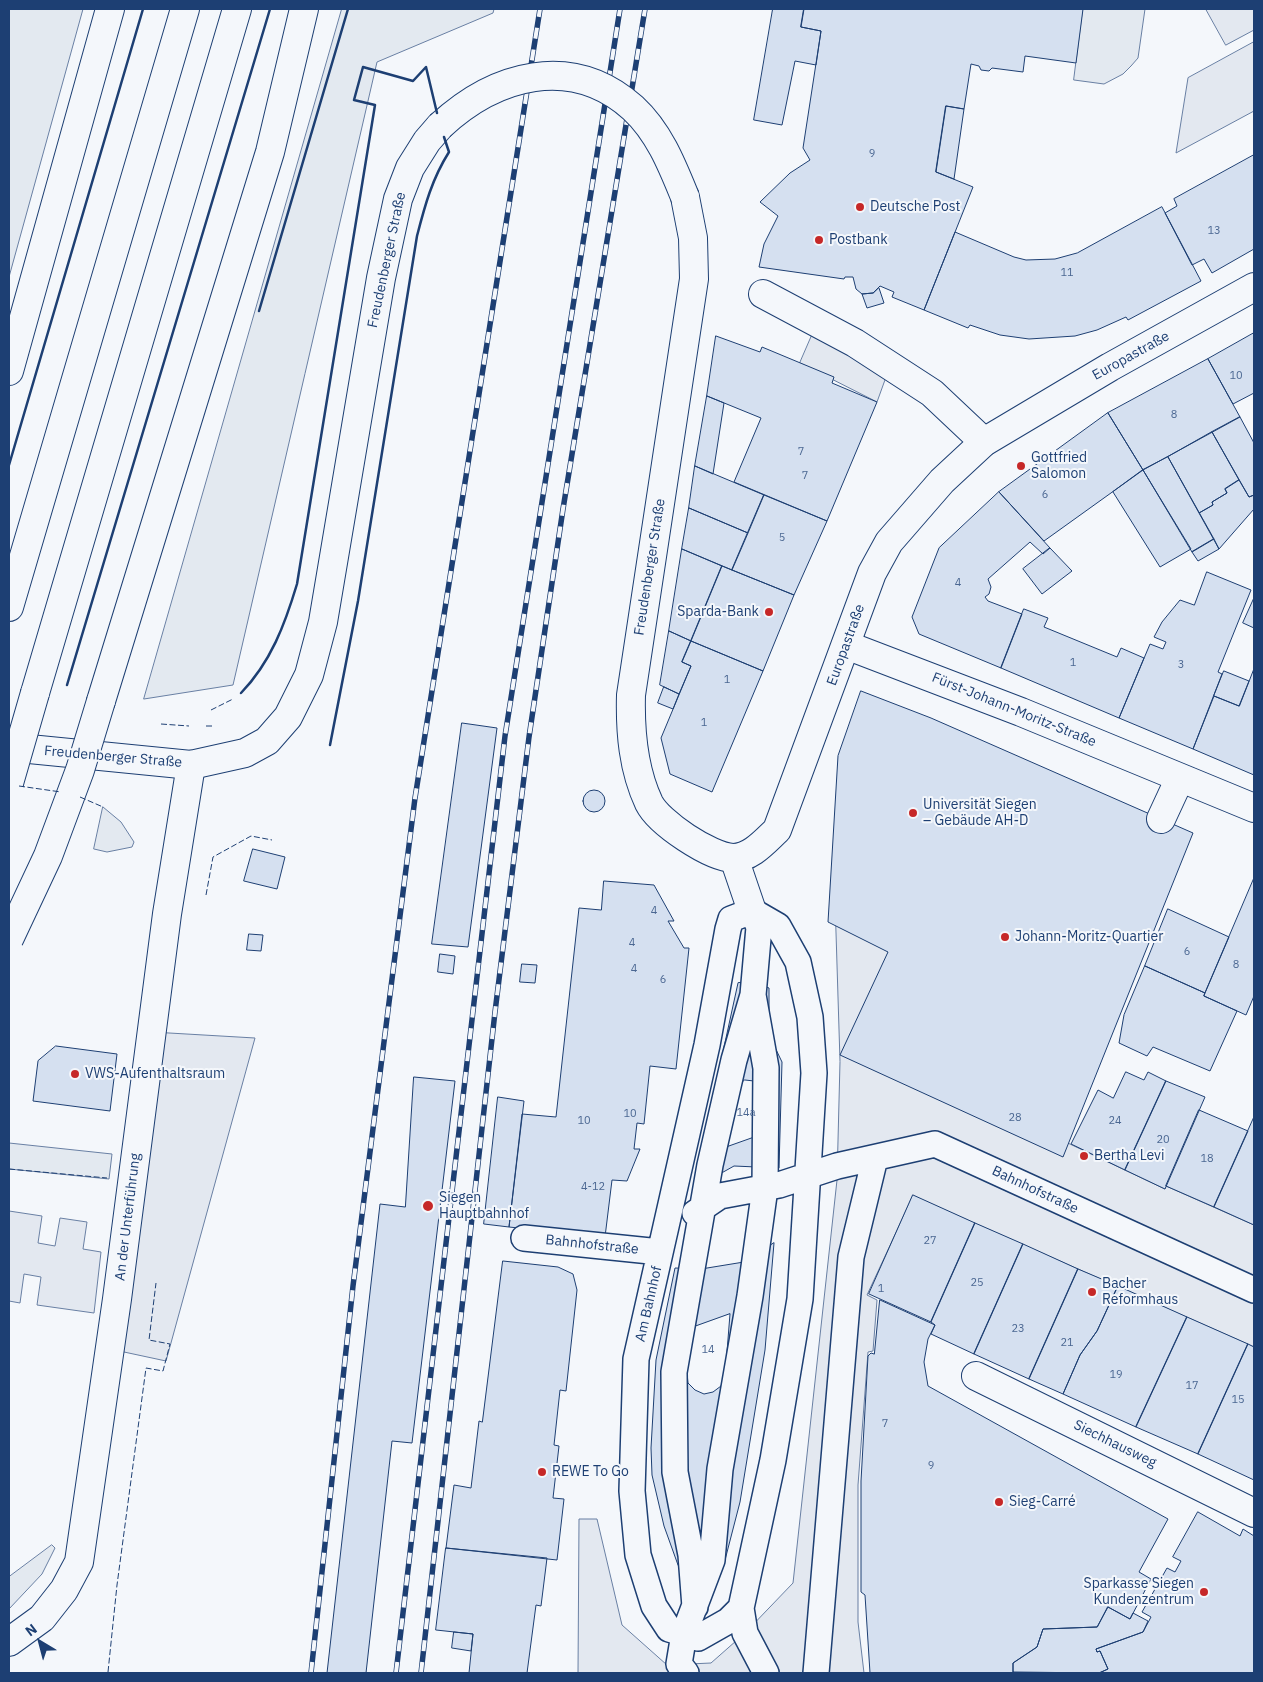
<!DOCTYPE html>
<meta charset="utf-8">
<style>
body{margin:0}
#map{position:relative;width:1263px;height:1682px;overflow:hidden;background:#f4f7fb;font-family:"IBM Plex Sans",sans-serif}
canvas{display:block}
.frame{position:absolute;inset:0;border:10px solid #1d3f73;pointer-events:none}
.north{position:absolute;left:15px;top:1617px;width:50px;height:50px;-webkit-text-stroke:4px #f4f7fb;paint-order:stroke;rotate:323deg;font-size:14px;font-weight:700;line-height:20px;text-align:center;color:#1d3f73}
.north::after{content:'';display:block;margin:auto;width:18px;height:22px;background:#1d3f73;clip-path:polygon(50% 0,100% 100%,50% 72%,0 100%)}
</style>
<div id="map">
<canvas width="1263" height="1682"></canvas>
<div class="frame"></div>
<div class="north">N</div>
</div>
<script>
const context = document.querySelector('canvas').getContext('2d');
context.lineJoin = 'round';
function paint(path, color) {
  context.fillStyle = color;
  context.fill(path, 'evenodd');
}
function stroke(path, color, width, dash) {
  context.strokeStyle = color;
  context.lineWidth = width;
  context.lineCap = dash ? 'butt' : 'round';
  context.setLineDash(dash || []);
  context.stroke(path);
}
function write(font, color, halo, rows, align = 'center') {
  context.font = font + ' "IBM Plex Sans",sans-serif';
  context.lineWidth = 4;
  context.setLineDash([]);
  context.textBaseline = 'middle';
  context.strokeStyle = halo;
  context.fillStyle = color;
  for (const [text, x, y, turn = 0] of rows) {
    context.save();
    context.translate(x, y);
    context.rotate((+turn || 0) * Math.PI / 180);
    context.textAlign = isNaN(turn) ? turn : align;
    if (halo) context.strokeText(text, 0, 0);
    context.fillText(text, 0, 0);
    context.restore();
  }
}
const green = new Path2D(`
 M9 9H83L9 277Z
 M342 9H494L493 13 377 62 233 685 144 699Z
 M1083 9H1145L1138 58 1131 66 1123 74 1104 84 1074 80Z
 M103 807 121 822 134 842 132 847 107 852 94 849Z
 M9 1143 112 1154 109 1179 9 1169Z
 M52 1545 55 1548 42 1574 9 1609V1577Z`);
paint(green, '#e3e9f0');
stroke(green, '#687fa3', 1);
const parking = new Path2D(`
 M1206 9H1254V30L1226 45Z
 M1254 42V111L1176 153 1188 78Z
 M813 333 890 366 877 402 800 363Z
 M836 921 906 954 1015 1118 1165 1189 1166 1186 1254 1225V1347L913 1196 867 1295 877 1300 873 1351 868 1352 858 1485V1622L864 1673H578L579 1519H597L622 1625 667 1665 711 1663 745 1633 793 1583 837 1180 840 1062Z
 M152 1032 255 1038 166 1361 110 1349Z
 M9 1211 42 1216 38 1243 55 1246 60 1218 87 1222 83 1249 101 1252 94 1313 37 1305 41 1277 24 1274 20 1303 9 1301Z`);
paint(parking, '#e3e8f0');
stroke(parking, '#687fa3', 1);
const building = new Path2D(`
 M773 9H804L801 27 821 31 816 65 795 61 782 125 754 120Z
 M804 9H1083L1076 63 1025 56 1023 72 992 68 989 71 981 70 979 66 971 64 964 109 946 106 936 172 973 187 924 310 892 297 894 292 880 286 873 293 862 294 856 289 853 277H845L844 279 759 267 764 244 778 216 760 202 790 173 810 160 803 148 821 31 801 27Z
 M946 106 964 109 954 179 936 172Z
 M1254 155V249L1212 273 1204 259 1192 265 1165 213 1177 206 1174 199Z
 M1162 207 1201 281 1128 320 1126 317 1097 330 1075 336 1029 339 1000 335 970 325 968 328 924 310 955 232 1014 257 1026 260 1055 259 1077 253Z
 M879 288 884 303 867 308 862 294 873 293Z
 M1254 333V393L1233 404 1208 359Z
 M716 336 760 352 762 347 834 377 832 383 877 402 827 521 734 482 761 418 707 396Z
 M1208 359 1240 417 1143 470 1108 413Z
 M707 396 724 403 713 474 695 466Z
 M1108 413 1143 470 1044 541 999 492Z
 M1240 417 1254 443V495L1249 497 1212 432Z
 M1212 432 1239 480 1225 489 1227 493 1212 502 1213 505 1199 513 1168 457Z
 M1168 457 1214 539 1192 552 1143 470Z
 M695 466 764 495 748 533 689 508Z
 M1143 470 1191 549 1160 567 1113 492Z
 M1239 480 1249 497 1254 495V509L1219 549 1199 513 1213 505 1212 502 1227 493 1225 489Z
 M999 492 1050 548 1043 554 1030 542 988 579 991 587 989 594 985 597 988 601 1022 614 1001 668 919 634 912 617 939 548Z
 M764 495 827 521 794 595 732 570Z
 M689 508 748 533 732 570 682 549Z
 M1214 539 1219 549 1198 561 1192 552Z
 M1050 548 1072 571 1042 594 1023 569Z
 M682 549 722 566 691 641 669 631Z
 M722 566 794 595 763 671 691 641Z
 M1207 572 1251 590 1218 672 1222 674 1193 749 1119 718 1150 644 1163 649 1166 642 1154 637 1162 622 1180 600 1194 605Z
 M1254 598V628L1243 623Z
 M1024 609 1048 618 1044 627 1117 657 1121 648 1144 658 1119 718 1001 668Z
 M669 631 691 641 682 662 691 666 679 694 660 685Z
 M691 641 763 671 712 792 670 774 661 738 691 666 682 662Z
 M1254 669V775L1193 749 1214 696 1239 706Z
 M1224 671 1249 681 1239 706 1214 696Z
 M664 687 679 694 673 709 658 703Z
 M861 691 931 718 1193 833 1063 1157 840 1055 888 952 828 922 838 756Z
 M462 723 497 728 468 947 432 944Z
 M583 801a11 11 0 1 1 22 0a11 11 0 1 1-22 0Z
 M253 849 285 857 277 889 244 881Z
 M1254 878V996L1246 1015 1204 996Z
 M604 881 654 885 674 921H668L684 948H689L676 1069 650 1066 644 1124 637 1123 634 1149H640L627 1181 612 1180 605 1237 509 1227 522 1114 556 1117 579 908 601 910Z
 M1168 909 1229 937 1205 993 1145 966Z
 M249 934 263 935 261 951 247 950Z
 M440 954 455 956 453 974 438 972Z
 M522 964 537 965 535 983 520 982Z
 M1145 966 1205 993 1204 996 1237 1011 1210 1071 1153 1047 1147 1056 1119 1043 1124 1015Z
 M753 982 769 988V1035L782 1062 779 1168 734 1166 693 1189 738 983Z
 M56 1046 117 1054 110 1111 33 1101 38 1061Z
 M1126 1072 1144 1080 1148 1072 1166 1081 1125 1170 1071 1144 1098 1090 1113 1098Z
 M414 1077 455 1081 412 1443 392 1441 366 1673H327L380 1204 405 1207Z
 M745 1080 754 1081 757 1136 726 1147 741 1083Z
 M1166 1081 1205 1097 1165 1189 1125 1170Z
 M498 1097 524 1101 509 1227 484 1224Z
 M1199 1110 1248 1131 1214 1207 1166 1186Z
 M1254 1117V1225L1214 1207Z
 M913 1195 975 1223 931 1322 869 1294Z
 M975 1223 1023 1244 974 1354 931 1334 935 1325 931 1322Z
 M774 1243 765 1350 740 1502 725 1560 714 1580 686 1578 678 1565 664 1526 652 1475 651 1448 656 1360 675 1268 701 1269 744 1262Z
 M1023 1244 1078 1269 1029 1379 974 1354Z
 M503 1261 558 1267 573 1274 577 1290 566 1391 560 1390 554 1445 559 1446 553 1498 564 1499 557 1560 446 1548 454 1485 471 1488 479 1421 482 1422Z
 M1078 1269 1118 1286 1097 1331 1080 1355 1063 1394 1029 1379Z
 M1118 1286 1187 1317 1136 1427 1063 1394 1080 1355 1097 1331Z
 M880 1300 935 1325 928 1339 924 1362 928 1386 1168 1519 1139 1572 1151 1579 1130 1619 1108 1607 1097 1627 1043 1629 1037 1647 1013 1663V1672L1015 1673H870L865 1595 861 1592V1481L868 1356 871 1353 874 1354Z
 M730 1314 725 1377 721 1386 713 1392 704 1394 695 1390 688 1383 687 1373 691 1328Z
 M1187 1317 1248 1344 1198 1454 1136 1427Z
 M1248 1344 1254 1347V1480L1198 1454Z
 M1198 1512 1240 1536 1243 1529 1254 1536V1673H1099L1108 1669 1100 1651 1097 1652 1096 1649 1143 1632 1151 1617 1142 1612 1167 1568 1175 1572 1181 1561 1173 1557Z
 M446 1548 547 1558 541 1606 536 1605 527 1673H469L473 1634 436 1630Z
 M1108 1607 1130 1619 1133 1613 1148 1621 1143 1632 1096 1649 1097 1652 1100 1651 1108 1669 1099 1673 1013 1672V1663L1037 1647 1043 1629 1097 1627Z
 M454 1632 473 1634 471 1651 452 1648Z`);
paint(building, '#d5e0f0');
stroke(building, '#1d3f73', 1);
const pedestrian = new Path2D(`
 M752 911 778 926 798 962 810 1017 814 1073 800 1299 773 1460 741 1608 745 1633 766 1673
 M752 911 759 927 753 995
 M695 1213 720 1196 779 1185 837 1166 935 1144 1254 1290
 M524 1238 660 1252
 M741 1608 728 1621 698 1638 669 1629 654 1606 638 1555 632 1491 636 1359 707 1045 728 929 731 919 752 911
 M686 1673 679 1664 684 1634 712 1560 720 1469 750 1296 765 1188 766 1068 753 995 734 1060 710 1165 674 1372 675 1472 691 1555 695 1607
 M816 1673 851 1257 875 1158`);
const minor = new Path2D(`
 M763 294 855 343 932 393 984 442
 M846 645 1021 712 1254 808
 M1161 819 1180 778
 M734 858 752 911
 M976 1376 1254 1513
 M9 1642 42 1618 64 1590 79 1562 117 1299 167 914 191 765`);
const tertiary = new Path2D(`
 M685 197 693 238 694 279 631 695C630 732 633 769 649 803 659 823 710 857 733 858 751 858 765 841 777 830L872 573 889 542 942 481 984 442 1110 367 1254 287
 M9 747 191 765 245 753 267 741 288 717 309 675 323 622 381 278 398 199 410 168 427 141 440 126`);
const trunk = new Path2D(`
 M9 371 110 9
 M9 607 185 9
 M35 693 237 9
 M101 701 270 152 304 9`);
stroke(pedestrian, '#1d3f73', 28);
stroke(minor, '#1d3f73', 30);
stroke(tertiary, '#1d3f73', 30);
stroke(trunk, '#1d3f73', 30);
stroke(pedestrian, '#f4f7fb', 25);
stroke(minor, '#f4f7fb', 28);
stroke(tertiary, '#f4f7fb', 28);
stroke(trunk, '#f4f7fb', 28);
const rail = new Path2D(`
 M311 1673 353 1286 415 798 540 9
 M396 1673 505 736 620 9
 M421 1673 495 1012 529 737 563 509 645 9`);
stroke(rail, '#1d3f73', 5.5);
stroke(rail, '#f4f7fb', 4, [11]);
const tertiaryBridge = new Path2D(`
 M440 126C495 75 571 53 633 108 659 132 672 165 685 197`);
const trunkBridge = new Path2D(`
 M9 783 35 693
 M9 939 48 856 80 770 101 701`);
stroke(tertiaryBridge, '#1d3f73', 30, []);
stroke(trunkBridge, '#1d3f73', 30, []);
stroke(tertiaryBridge, '#f4f7fb', 28);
stroke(trunkBridge, '#f4f7fb', 28);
stroke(new Path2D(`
 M211 710 233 699
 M161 724 189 726
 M206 726H214
 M19 786 61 792
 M80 797 103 807
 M206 895 213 857 251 836 272 840
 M9 1169 107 1178
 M108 1672 117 1585 146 1368 163 1371 170 1344 149 1340 156 1283`), '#1d3f73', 1, [6, 2.5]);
stroke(new Path2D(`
 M259 311 348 9
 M9 465 143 9
 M67 685 270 9
 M241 693C271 662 285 624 297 584L375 105 354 100 363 67 413 81 426 67 437 113
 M330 745 358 601 417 236C425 205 432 179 449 152L444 137`), '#1d3f73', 2.5);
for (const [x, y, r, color] of [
 [860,207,5,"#c62828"],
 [819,240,5,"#c62828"],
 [1021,466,5,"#c62828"],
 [769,612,5,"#c62828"],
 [913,813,5,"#c62828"],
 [1005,937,5,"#c62828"],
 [75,1074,5,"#c62828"],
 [1084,1156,5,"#c62828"],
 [428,1206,6,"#c62828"],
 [1092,1292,5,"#c62828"],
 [542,1472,5,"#c62828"],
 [999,1502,5,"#c62828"],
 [1204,1592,5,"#c62828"]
]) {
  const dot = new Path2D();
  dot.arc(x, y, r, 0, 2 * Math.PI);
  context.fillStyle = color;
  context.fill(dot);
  stroke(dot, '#f4f7fb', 2);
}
write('11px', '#4b6792', null, [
 ["9",872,154],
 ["13",1214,231],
 ["11",1067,273],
 ["10",1236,376],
 ["8",1174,415],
 ["7",801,452],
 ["7",805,476],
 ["6",1045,495],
 ["5",782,538],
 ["4",958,583],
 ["1",1073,663],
 ["3",1181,665],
 ["1",727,680],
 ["1",704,723],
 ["4",654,911],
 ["4",632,943],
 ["6",1187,952],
 ["8",1236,965],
 ["4",634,969],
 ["6",663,980],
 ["14a",746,1113],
 ["10",630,1114],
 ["28",1015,1118],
 ["10",584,1121],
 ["24",1115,1121],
 ["20",1163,1140],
 ["18",1207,1159],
 ["4-12",593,1187],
 ["27",930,1241],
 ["25",977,1283],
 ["1",881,1289],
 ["23",1018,1329],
 ["21",1067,1343],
 ["14",708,1350],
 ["19",1116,1375],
 ["17",1192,1386],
 ["15",1238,1400],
 ["7",885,1424],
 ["9",931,1466]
]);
write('14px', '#1d3f73', '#f4f7fb', [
 ["Deutsche Post",870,207],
 ["Postbank",829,240],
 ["Gottfried",1031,458],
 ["Salomon",1031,474],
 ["Sparda-Bank",759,612,"right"],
 ["Universität Siegen",923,805],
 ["– Gebäude AH-D",923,821],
 ["Johann-Moritz-Quartier",1015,937],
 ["VWS-Aufenthaltsraum",85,1074],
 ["Bertha Levi",1094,1156],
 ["Siegen",439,1198],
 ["Hauptbahnhof",439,1214],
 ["Bacher",1102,1284],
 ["Reformhaus",1102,1300],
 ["REWE To Go",552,1472],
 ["Sieg-Carré",1009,1502],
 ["Sparkasse Siegen",1194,1584,"right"],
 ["Kundenzentrum",1194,1600,"right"]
], 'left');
write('14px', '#1d3f73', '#f4f7fb', [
 ["Freudenberger Straße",387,260,-78],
 ["Europastraße",1131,356,-29],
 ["Freudenberger Straße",650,567,-81],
 ["Europastraße",846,645,-70],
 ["Fürst-Johann-Moritz-Straße",1014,710,22],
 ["Freudenberger Straße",113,757,5],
 ["Bahnhofstraße",1035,1190,25],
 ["An der Unterführung",128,1217,-83],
 ["Bahnhofstraße",592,1245,6],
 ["Am Bahnhof",649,1304,-77],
 ["Siechhausweg",1115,1444,26]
]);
</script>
